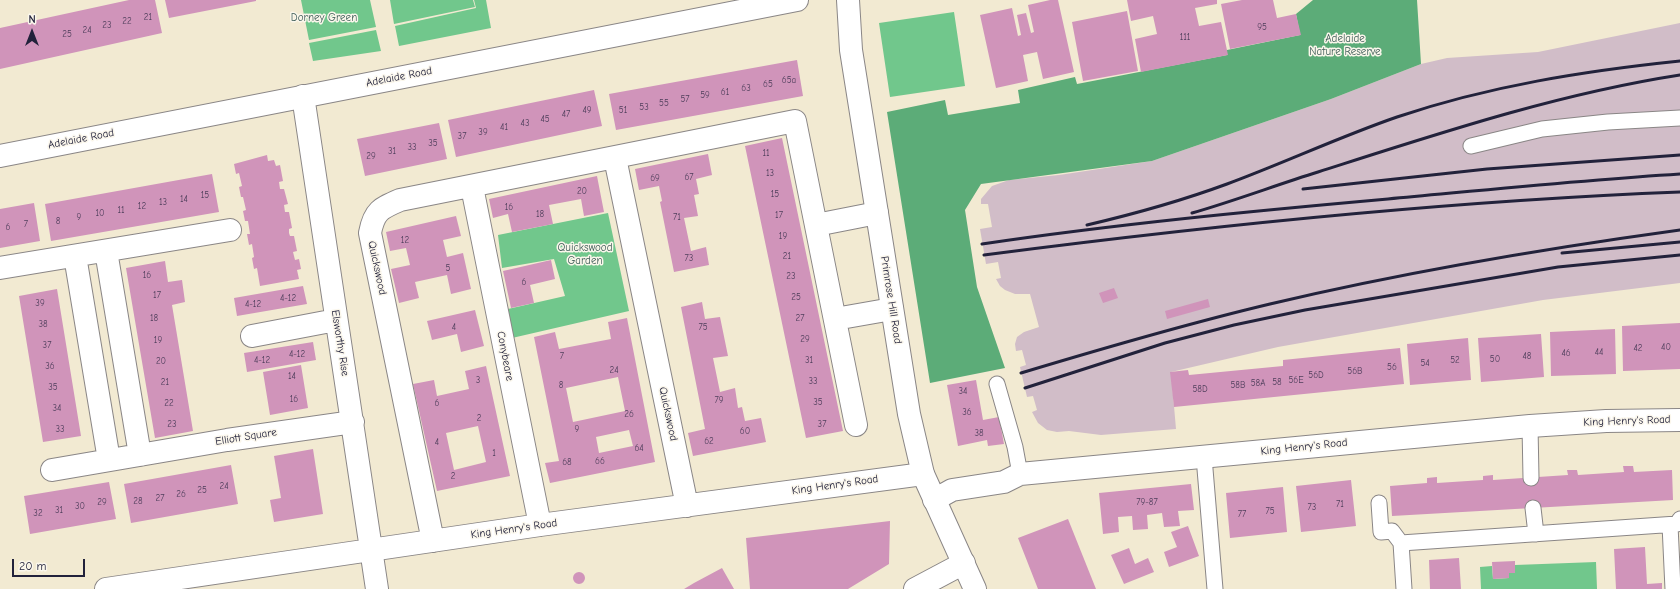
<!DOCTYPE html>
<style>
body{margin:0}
#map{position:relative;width:1680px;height:589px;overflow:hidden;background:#f2ead2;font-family:"Comic Neue",sans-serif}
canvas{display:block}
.north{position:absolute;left:12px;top:12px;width:40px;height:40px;-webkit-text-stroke:3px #fbf7ec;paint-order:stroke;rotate:0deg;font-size:11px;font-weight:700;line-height:16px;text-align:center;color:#22223b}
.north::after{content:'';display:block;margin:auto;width:14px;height:18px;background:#22223b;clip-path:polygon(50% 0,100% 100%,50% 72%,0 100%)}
.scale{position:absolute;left:12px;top:559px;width:73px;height:18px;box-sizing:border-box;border:2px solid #22223b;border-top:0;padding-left:5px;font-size:12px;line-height:14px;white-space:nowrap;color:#22223b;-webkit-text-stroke:3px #fbf7ec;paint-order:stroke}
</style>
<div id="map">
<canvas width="1680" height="589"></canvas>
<div class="north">N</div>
<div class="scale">20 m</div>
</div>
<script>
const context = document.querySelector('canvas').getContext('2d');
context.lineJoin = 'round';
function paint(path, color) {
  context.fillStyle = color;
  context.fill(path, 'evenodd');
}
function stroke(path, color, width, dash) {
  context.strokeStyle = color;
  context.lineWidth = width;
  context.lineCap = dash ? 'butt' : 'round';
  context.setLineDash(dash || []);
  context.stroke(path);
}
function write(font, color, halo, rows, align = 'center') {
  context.font = font + ' "Comic Neue",sans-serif';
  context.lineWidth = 3;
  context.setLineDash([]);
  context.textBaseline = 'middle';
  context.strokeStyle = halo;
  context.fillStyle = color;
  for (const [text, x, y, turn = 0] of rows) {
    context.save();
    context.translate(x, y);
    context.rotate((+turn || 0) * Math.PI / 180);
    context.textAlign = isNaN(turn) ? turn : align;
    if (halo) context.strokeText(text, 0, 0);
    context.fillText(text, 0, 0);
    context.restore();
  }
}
paint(new Path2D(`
 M1680 23V283L1543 300 1278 347 1171 372 1176 429 1101 435 1069 431 1057 432 1047 430 1038 423 1032 412 1037 410 1033 396 1027 397 1020 367 1026 365 1022 350 1016 351 1015 344 1017 337 1024 332 1039 327 1030 294H1015L1005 290 1000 286 996 279 1001 278 998 262 986 264 980 229 992 227 988 204H981V199L992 186 1009 180 1059 175 1152 161 1331 99 1421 64 1447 58 1538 52Z`), '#d1bdc8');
paint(new Path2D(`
 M301 0H370L376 27 309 40Z
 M390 0H473L475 7 394 24Z
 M474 0H486L491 28 399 46 395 26 476 8Z
 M954 12 965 86 890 97 879 23Z
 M376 30 381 51 313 61 309 43Z
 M608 213 629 311 512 338 508 309 565 296 554 259 502 268 498 235Z
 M1596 562 1597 589H1481L1480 567 1492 566 1493 579 1509 578V573H1515V565Z`), '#71c78c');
paint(new Path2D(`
 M1313 0H1417L1421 64 1331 99 1152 161 981 184 965 210 977 287 1005 368 930 383 887 112 945 100 948 115 1020 103 1018 90 1075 77 1077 84 1227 55V50L1300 35 1296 14Z`), '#5cac78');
paint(new Path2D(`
 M129 0H155L162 33 0 69V28Z
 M165 0H256V1L169 18Z
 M1050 0H1058L1074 72 1043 79 1037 52 1023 55 1028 81 996 88 980 15 1012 8 1018 36 1021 35 1017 15 1026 13 1031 33 1034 32 1028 5Z
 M1127 0H1217V4L1195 8 1199 26 1221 22 1228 55 1141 72 1135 39 1157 34 1153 16 1131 21Z
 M1242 0H1273L1277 18 1296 14 1301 35 1230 49 1221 4Z
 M1127 11 1138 71 1083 81 1072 22Z
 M797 60 803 96 616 130 609 94Z
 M594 90 602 126 456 157 448 120Z
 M439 123 447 159 365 176 357 139Z
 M782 138 843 431 806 438 745 146Z
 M708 154 712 175 696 179 699 194 694 195 698 216 684 218 691 251 706 247 709 265 674 272 660 202 662 201 659 186 639 190 635 169Z
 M267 155 268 161 274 160 276 166 280 165 283 181 279 182 280 189H284L288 204 284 205 285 212H289L292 228 289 229V233L290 236H294L297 251 293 252 295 260 299 259 301 269 297 270 299 279 260 286 257 268 254 269 252 258 254 257 252 244 249 245 247 234H250L248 221H245L243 211 246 210 243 197H241L239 187 242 186 239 173 236 174 234 164Z
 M212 174 219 212 51 241 45 204Z
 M597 176 604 212 584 216 581 199 549 205 553 224 512 232 508 214 493 218 489 199Z
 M34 203 40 241 0 248V209Z
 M456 216 461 236 443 240 447 257 463 253 471 289 451 294 447 275 415 282 419 298 399 303 391 269 410 265 406 248 390 251 386 232Z
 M551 260 555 279 530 285 534 303 511 308 503 271Z
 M165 261 168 282 182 280 185 302 172 305 193 431 155 438 126 268Z
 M303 286 307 304 237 316 234 298Z
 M1114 288 1118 298 1103 303 1099 293Z
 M57 289 81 436 43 442 19 296Z
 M1208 299 1210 307 1167 319 1165 311Z
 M702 302 705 319 720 317 728 356 713 358 720 392 735 388 738 408 742 407 745 421 761 418 766 442 693 456 688 433 705 429 681 307Z
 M475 310 484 346 461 352 457 334 432 340 427 321Z
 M627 318 655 462 550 483 545 463 559 461 534 337 555 332 559 349 611 339 608 322ZM618 377 625 411 573 422 566 388ZM629 430 633 446 599 453 596 437Z
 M1680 323V369L1623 371 1622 326Z
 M1615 329 1616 374 1551 376 1550 332Z
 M1541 334 1544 377 1481 382 1478 338Z
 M1468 338 1471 380 1410 385 1407 344Z
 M313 342 316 360 247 372 244 353Z
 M1400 348 1404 384 1174 407 1170 372 1188 370 1189 375 1283 366V360Z
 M301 365 308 408 270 415 263 372Z
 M486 366 510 476 437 491 413 384 434 380 437 396 469 389 465 371ZM478 426 486 462 454 470 446 433Z
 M976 380 983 420 999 417 1004 444 988 446 987 440 958 446 947 385Z
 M313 449 323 514 274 522 270 500 281 498 274 456Z
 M231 465 238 504 131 523 124 484Z
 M1623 466H1633L1634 472 1672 470 1673 500 1392 516 1390 486 1427 483V478L1437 477V483L1483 480V476L1493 475V480L1568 475 1567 470H1577L1578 475 1624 472Z
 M1351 480 1356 526 1301 532 1296 486Z
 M109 482 116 519 30 534 24 496Z
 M1191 484 1194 510 1178 511 1180 526 1164 527 1162 513 1147 515 1148 529 1133 530 1132 516 1118 517 1119 532 1103 534 1099 493Z
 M1283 487 1287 532 1230 538 1226 493Z
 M1068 519 1096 589H1038L1018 538Z
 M890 521 889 564 848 589H750L746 538Z
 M1188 526 1199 556 1169 567 1164 552 1177 547 1171 532Z
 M1645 547 1647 584 1662 583V589H1616L1614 549Z
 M1129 548 1135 564 1148 558 1154 572 1124 584 1111 555Z
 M1459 558 1461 589H1430L1429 560Z
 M1515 561V573H1509V578L1493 579 1492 562Z
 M722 568 734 589H684L694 583Z
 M573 578a6 6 0 1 1 12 0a6 6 0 1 1-12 0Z`), '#d094ba');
const lane = new Path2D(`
 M1471 146 1542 129 1608 122 1680 118
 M997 384 1015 447 1020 474
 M1530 426 1531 478
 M1204 457 1215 589
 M1379 503 1381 532 1392 531 1401 543 1677 524 1680 519
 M1533 508 1536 534
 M1670 525 1673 589
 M1401 543 1404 589`);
const street = new Path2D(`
 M303 96 377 589
 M615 158 687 506
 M472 187 540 525
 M816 225 877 213
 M106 251 140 455
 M75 256 109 460
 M0 268 230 230
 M835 319 892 309
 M252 336 336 320
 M52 470 227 440 353 422
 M934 500 952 490 1004 482 1020 474 1530 426 1606 421 1680 420
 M433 541 370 233C374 211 381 208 400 200L795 121 856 425
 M106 589 540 525 923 474
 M915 589 964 563`);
const secondary = new Path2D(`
 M848 0 851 50 909 414 923 474 975 589
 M0 156 797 0`);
stroke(lane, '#8a8686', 17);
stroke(street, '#8a8686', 24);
stroke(secondary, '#8a8686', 24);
stroke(lane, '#fff', 15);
stroke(street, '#fff', 22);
stroke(secondary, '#fff', 22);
stroke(new Path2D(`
 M1303 189 1487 169 1680 155
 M1192 213C1234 201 1276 185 1318 172 1437 134 1557 94 1680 75
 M1087 225C1134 214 1181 201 1227 184 1284 163 1339 137 1397 117 1489 86 1584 71 1680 61
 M982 244C1117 224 1253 211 1388 199 1486 190 1583 180 1680 174
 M1562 253 1680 242
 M984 255C1215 225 1447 201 1680 192
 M1021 373C1104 348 1186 324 1270 304 1405 272 1542 249 1680 230
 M1025 388 1165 343 1234 325 1305 310 1558 267 1680 255`), '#22223b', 3);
write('9px', '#4e3e5b', null, [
 ["21",148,17],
 ["22",127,21],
 ["23",107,25],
 ["95",1262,27],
 ["24",87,30],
 ["25",67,34],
 ["111",1185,37],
 ["65a",789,80],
 ["65",768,84],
 ["63",746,88],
 ["61",725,92],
 ["59",705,95],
 ["57",685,99],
 ["55",664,103],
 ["53",644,107],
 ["49",587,110],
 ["51",623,110],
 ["47",566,114],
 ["45",545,119],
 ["43",525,123],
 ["41",504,127],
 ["39",483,132],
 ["37",462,136],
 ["35",433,143],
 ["33",412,147],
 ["31",392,151],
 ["11",766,153],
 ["29",371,156],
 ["13",770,173],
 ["67",689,177],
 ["69",655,178],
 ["20",582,191],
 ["15",775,194],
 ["15",205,195],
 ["14",184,199],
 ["13",163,202],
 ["12",142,206],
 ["16",509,207],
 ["11",121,210],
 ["10",100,213],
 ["18",540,214],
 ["17",779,215],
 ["9",79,217],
 ["71",677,217],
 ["8",58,221],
 ["7",26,224],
 ["6",8,227],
 ["19",783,236],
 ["12",405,240],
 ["21",787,256],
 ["73",689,258],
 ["5",448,268],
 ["16",147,275],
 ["23",791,276],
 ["6",524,282],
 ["17",157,295],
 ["25",796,297],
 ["4-12",288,298],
 ["39",40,303],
 ["4-12",253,304],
 ["18",154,318],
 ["27",800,318],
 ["38",43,324],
 ["4",454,327],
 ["75",703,327],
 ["29",805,339],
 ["19",158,340],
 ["37",47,345],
 ["40",1666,347],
 ["42",1638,348],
 ["44",1599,352],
 ["46",1566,353],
 ["4-12",297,354],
 ["7",562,356],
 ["48",1527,356],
 ["50",1495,359],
 ["4-12",262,360],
 ["31",809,360],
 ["52",1455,360],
 ["20",161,361],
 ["54",1425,363],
 ["36",50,366],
 ["56",1392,367],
 ["24",614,370],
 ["56B",1355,371],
 ["56D",1316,375],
 ["14",292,376],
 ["3",478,380],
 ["56E",1296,380],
 ["33",813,381],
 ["21",165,382],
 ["58",1277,382],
 ["58A",1258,383],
 ["8",561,385],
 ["58B",1238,385],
 ["35",53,387],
 ["58D",1200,389],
 ["34",963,391],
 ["16",294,399],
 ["79",719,400],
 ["35",818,402],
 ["22",169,403],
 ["6",437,403],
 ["34",57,408],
 ["36",967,412],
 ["26",629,414],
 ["2",479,418],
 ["23",172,424],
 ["37",822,424],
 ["33",60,429],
 ["9",577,429],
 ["60",745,431],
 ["38",979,433],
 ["62",709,441],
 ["4",437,442],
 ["64",639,448],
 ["1",494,453],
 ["66",600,461],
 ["68",567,462],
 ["2",453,476],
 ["24",224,486],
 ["25",202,490],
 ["26",181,494],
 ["27",160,498],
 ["28",138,501],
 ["29",102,502],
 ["79-87",1147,502],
 ["71",1340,504],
 ["30",80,506],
 ["73",1312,507],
 ["31",59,510],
 ["75",1270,511],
 ["32",38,513],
 ["77",1242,514]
]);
write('11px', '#3e5c57', '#fbf7ec', [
 ["Dorney Green",324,18],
 ["Adelaide",1345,39],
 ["Nature Reserve",1345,52],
 ["Quickswood",585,248],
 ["Garden",585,261]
]);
write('11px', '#22223b', '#fbf7ec', [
 ["Adelaide Road",399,77,-11],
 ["Adelaide Road",81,139,-11],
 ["Quickswood",377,268,78],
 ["Primrose Hill Road",891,300,81],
 ["Elsworthy Rise",340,343,81],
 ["Conybeare",505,356,79],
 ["Quickswood",668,414,78],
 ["King Henry's Road",1627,421,-2],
 ["Elliott Square",246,437,-9],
 ["King Henry's Road",1304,447,-6],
 ["King Henry's Road",835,485,-8],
 ["King Henry's Road",514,529,-8]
]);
</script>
